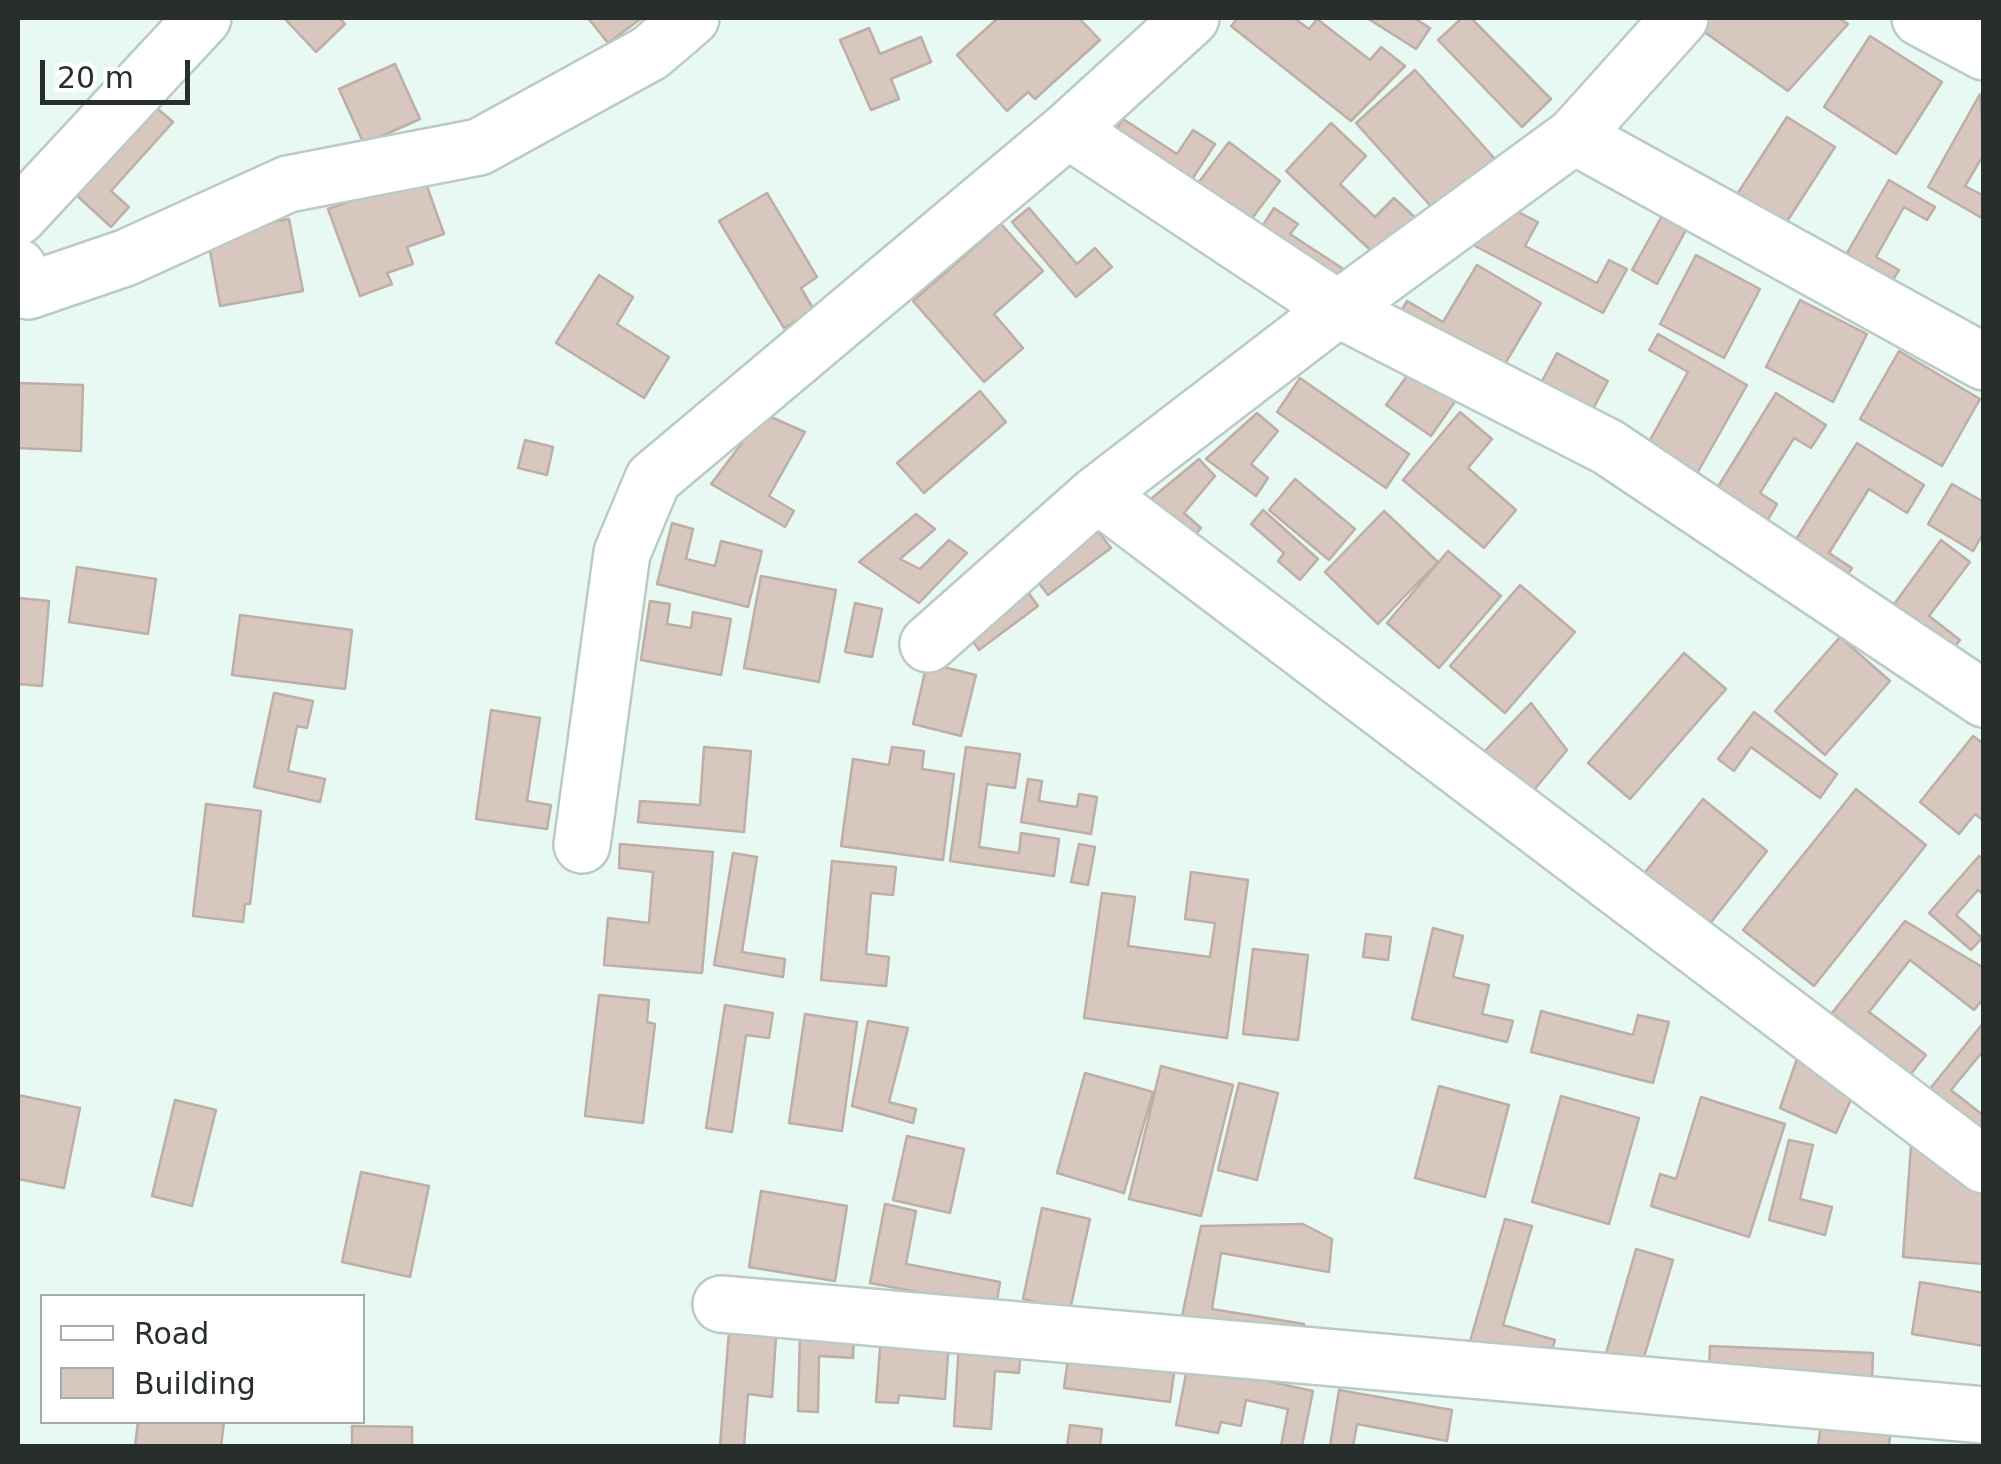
<!DOCTYPE html>
<style>
body{margin:0}
#map{position:relative;width:2001px;height:1464px;overflow:hidden;background:#e7f9f2;font-family:"DejaVu Sans",sans-serif}
canvas{display:block}
.frame{position:absolute;inset:0;border:20px solid #272e2b;pointer-events:none}
.legend{position:absolute;left:40px;top:1294px;width:325px;height:130px;box-sizing:border-box;background:#fff;border:2px solid #a9abaa;margin:0;padding:12px 18px;list-style:none;font-size:30px;color:#272e2b}
.legend li{display:flex;align-items:center;gap:20px;height:50px}
.legend b{width:50px;border:2px solid #a9abaa}
.scale{position:absolute;left:40px;top:60px;width:150px;height:45px;box-sizing:border-box;border:5px solid #272e2b;border-top:0;padding-left:12px;font-size:30px;line-height:35px;white-space:nowrap;color:#272e2b;-webkit-text-stroke:8px #fff;paint-order:stroke}
</style>
<div id="map">
<canvas width="2001" height="1464"></canvas>
<div class="frame"></div>
<ul class="legend">
<li><b style="height:12px;background:#fff"></b>Road</li>
<li><b style="height:28px;background:#d7c7bf"></b>Building</li>
</ul>
<div class="scale">20 m</div>
</div>
<script>
const context = document.querySelector('canvas').getContext('2d');
context.lineJoin = 'round';
function paint(path, color) {
  context.fillStyle = color;
  context.fill(path, 'evenodd');
}
function stroke(path, color, width, dash) {
  context.strokeStyle = color;
  context.lineWidth = width;
  context.lineCap = dash ? 'butt' : 'round';
  context.setLineDash(dash || []);
  context.stroke(path);
}
const building = new Path2D(`
 M284 18H339L345 24 316 52Z
 M588 18H642L608 43Z
 M998 18H1079L1100 40 1035 99 1028 92 1007 111 957 55Z
 M1238 18H1294L1309 29 1317 19 1370 60 1381 47 1405 66 1351 121 1231 26Z
 M1367 18H1414L1430 28 1416 49Z
 M1462 18H1471L1551 99 1522 127 1438 40Z
 M1699 18H1839L1848 24 1788 91 1693 24Z
 M869 28 880 54 921 37 931 62 891 79 899 99 871 110 840 40Z
 M1870 36 1942 82 1896 154 1824 107Z
 M395 64 420 119 364 144 339 89Z
 M1415 70 1495 159 1436 212 1356 123Z
 M1980 94 1984 154 1965 186 1984 196 1982 218 1928 187Z
 M151 103 173 122 111 191 129 207 111 227 72 191Z
 M1787 117 1835 147 1784 226 1736 196Z
 M1123 119 1177 154 1193 130 1215 144 1187 187 1111 138Z
 M1331 123 1366 156 1340 184 1375 217 1394 198 1419 221 1382 261 1286 171Z
 M1229 142 1280 181 1247 225 1196 186Z
 M423 175 444 234 407 247 413 264 387 273 392 284 360 296 328 209Z
 M1889 180 1935 207 1927 220 1904 207 1876 257 1899 270 1889 286 1843 260Z
 M767 193 817 277 801 288 814 310 784 328 719 221Z
 M1498 202 1538 222 1525 246 1597 283 1609 260 1627 269 1603 313 1475 246Z
 M1029 208 1077 264 1095 248 1112 267 1076 297 1012 222Z
 M1274 208 1298 224 1290 234 1351 274 1340 292 1256 236Z
 M1662 216 1686 230 1657 284 1632 270Z
 M289 219 303 291 220 306 207 234Z
 M1001 224 1043 271 994 314 1023 348 984 382 913 301Z
 M1696 255 1760 289 1724 358 1660 324Z
 M1477 265 1541 303 1496 379 1396 320 1407 301 1443 322Z
 M599 275 633 297 617 324 669 357 644 398 556 343Z
 M1800 300 1867 334 1833 402 1766 367Z
 M1658 334 1747 385 1691 484 1641 456 1688 372 1649 350Z
 M1899 351 1980 399 1942 466 1860 419Z
 M1557 353 1608 381 1586 422 1535 394Z
 M1412 369 1456 400 1431 436 1386 405Z
 M1300 378 1409 454 1386 488 1277 412Z
 M18 383 83 385 81 451 18 448Z
 M980 391 1006 422 924 493 897 463Z
 M1776 393 1826 425 1811 448 1794 438 1760 493 1777 504 1759 535 1708 503Z
 M1460 412 1492 439 1468 468 1516 510 1484 548 1403 480Z
 M1257 413 1278 431 1251 464 1268 478 1256 496 1206 459Z
 M764 414 805 432 769 496 794 511 785 527 711 484Z
 M525 440 553 447 547 475 518 468Z
 M1857 443 1924 485 1907 513 1869 489 1829 553 1852 568 1838 589 1786 555Z
 M1199 459 1215 476 1184 513 1201 528 1185 547 1140 508Z
 M1295 479 1355 529 1329 560 1269 510Z
 M1952 484 1984 502V532L1973 551 1928 524Z
 M1263 510 1318 559 1300 580 1278 561 1284 553 1251 524Z
 M1384 511 1438 562 1378 624 1325 572Z
 M916 514 935 529 900 559 920 569 949 540 967 553 919 603 859 562Z
 M672 523 693 529 686 559 715 566 721 541 762 551 748 607 657 584Z
 M1098 531 1111 548 1048 595 1035 578Z
 M1941 540 1970 562 1929 616 1960 640 1946 658 1887 614Z
 M1448 551 1501 596 1439 668 1387 623Z
 M77 567 156 579 148 634 69 622Z
 M761 576 836 590 819 682 744 668Z
 M1520 585 1575 632 1505 713 1450 666Z
 M1025 588 1038 606 979 650 966 631Z
 M18 598 49 601 42 686 18 684Z
 M650 601 670 604 667 624 691 628 693 612 731 619 721 675 641 660Z
 M855 603 882 609 872 657 845 652Z
 M240 615 352 630 345 689 232 675Z
 M1840 637 1890 681 1825 755 1775 711Z
 M1684 653 1726 689 1630 799 1588 763Z
 M927 663 976 675 961 736 913 724Z
 M274 693 313 701 307 728 297 726 288 771 325 779 320 802 254 787Z
 M1531 703 1567 750 1529 796 1480 756Z
 M491 710 540 718 527 801 551 805 547 829 476 819Z
 M1754 712 1837 774 1820 798 1751 747 1734 771 1718 759Z
 M1973 736 1984 744V821L1975 814 1959 834 1920 802Z
 M704 747 751 751 744 832 638 822 640 801 700 805Z
 M892 747 924 751 922 769 954 774 943 860 841 846 853 759 889 765Z
 M966 747 1020 754 1015 788 987 784 979 847 1019 853 1021 833 1059 839 1054 876 950 861Z
 M1028 779 1042 781 1039 801 1077 807 1079 794 1097 797 1091 834 1021 822Z
 M1856 789 1926 845 1814 986 1743 930Z
 M1703 799 1767 851 1708 926 1643 875Z
 M206 804 261 811 250 904H245L243 922 193 916Z
 M620 844 713 852 702 973 604 965 608 918 649 923 653 872 619 868Z
 M1079 844 1095 847 1088 885 1071 882Z
 M733 853 757 857 742 952 785 959 783 977 714 965Z
 M1979 856 1984 860V895L1978 890 1956 915 1982 938 1971 950 1929 913Z
 M832 861 896 867 893 895 871 893 866 954 889 957 886 986 821 980Z
 M1191 872 1248 880 1227 1038 1084 1018 1102 893 1135 897 1128 946 1210 957 1215 923 1185 919Z
 M1905 921 1984 968V998L1974 1010 1910 960 1869 1012 1926 1055 1910 1075 1832 1013Z
 M1433 928 1463 936 1453 977 1489 985 1482 1014 1513 1021 1507 1042 1412 1019Z
 M1366 934 1391 937 1388 960 1363 957Z
 M1253 949 1308 955 1298 1040 1243 1034Z
 M599 995 649 1000 647 1022 655 1024 643 1123 585 1116Z
 M725 1005 773 1013 769 1038 746 1035 732 1132 706 1128Z
 M1541 1011 1633 1035 1638 1015 1669 1022 1653 1083 1531 1052Z
 M805 1014 857 1022 842 1131 789 1123Z
 M868 1021 908 1028 889 1102 916 1109 913 1123 852 1106Z
 M1984 1022V1050L1951 1090 1984 1116V1144L1925 1095Z
 M1798 1056 1853 1095 1836 1133 1780 1108Z
 M1161 1066 1233 1085 1201 1216 1129 1199Z
 M1085 1073 1153 1092 1124 1193 1057 1173Z
 M1239 1083 1278 1093 1257 1180 1218 1170Z
 M1439 1086 1509 1105 1485 1197 1415 1178Z
 M18 1095 80 1108 64 1188 18 1179Z
 M1561 1096 1639 1118 1609 1224 1532 1202Z
 M1701 1097 1785 1124 1749 1237 1651 1206 1660 1174 1676 1179Z
 M175 1100 216 1110 192 1206 152 1196Z
 M1912 1131 1984 1180V1264L1903 1257Z
 M907 1136 964 1149 950 1213 893 1200Z
 M1789 1140 1813 1145 1800 1199 1832 1207 1825 1235 1769 1220Z
 M361 1172 429 1186 410 1277 342 1262Z
 M761 1191 847 1206 835 1281 749 1267Z
 M885 1204 916 1211 906 1264 1000 1282 996 1307 870 1283Z
 M1042 1208 1090 1219 1070 1310 1023 1299Z
 M1505 1219 1532 1226 1503 1325 1555 1340 1547 1368 1469 1345Z
 M1303 1224 1332 1239 1329 1272 1221 1253 1212 1309 1304 1324 1299 1349 1180 1326 1201 1226Z
 M1636 1249 1673 1260 1639 1374 1603 1364Z
 M1920 1282 1984 1293V1346L1912 1334Z
 M730 1318 777 1322 772 1397 748 1394 744 1446H720Z
 M800 1332 854 1334 853 1358 819 1356 818 1412 798 1411Z
 M881 1335 949 1340 945 1399 899 1395 898 1403 876 1402Z
 M959 1343 1021 1347 1019 1373 995 1371 991 1429 954 1426Z
 M1710 1346 1873 1353 1872 1378 1709 1371Z
 M1068 1359 1174 1373 1170 1402 1064 1388Z
 M1188 1364 1313 1391 1302 1446H1281L1288 1409 1246 1400 1241 1426 1221 1422 1218 1433 1176 1425Z
 M1339 1390 1452 1410 1447 1441 1357 1424 1353 1446H1330Z
 M138 1422H224L221 1446H135Z
 M1070 1425 1102 1429 1100 1446H1067Z
 M1821 1425 1890 1436 1889 1446H1818Z
 M352 1426 412 1427V1446H352Z`);
paint(building, '#d7c7bf');
stroke(building, '#bdaea6', 2.5);
const minor = new Path2D(`
 M1920 18 1984 52
 M1068 130 1338 309 1608 447 1984 699
 M1574 136 1984 362
 M18 217 203 18
 M18 267 28 291 125 258 288 184 479 147 650 53 691 18
 M1097 494 1984 1165
 M928 644 1097 494 1338 309 1574 136 1680 18
 M582 845 622 553 653 479 1068 130 1191 18
 M721 1304 1984 1415`);
stroke(minor, '#b9cbc4', 60);
stroke(minor, '#fff', 55);
</script>
